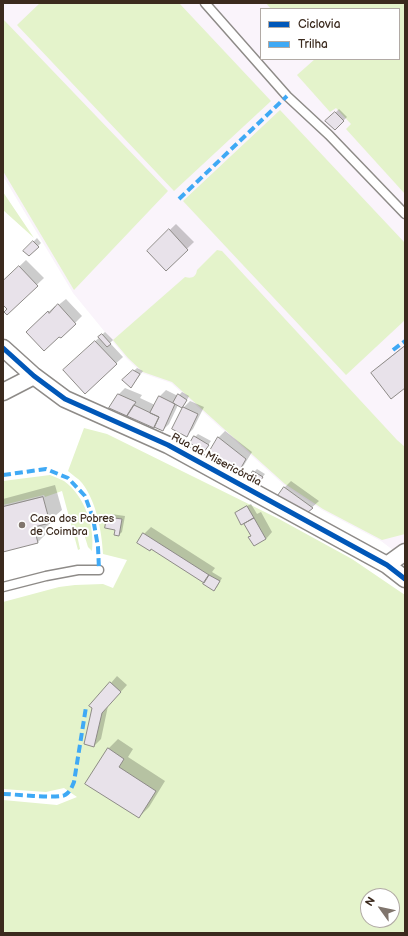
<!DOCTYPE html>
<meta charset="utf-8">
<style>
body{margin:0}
#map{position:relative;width:408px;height:936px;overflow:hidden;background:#fff;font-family:"Balsamiq Sans",sans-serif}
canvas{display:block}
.frame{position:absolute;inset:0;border:4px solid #3b2a1e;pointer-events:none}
.legend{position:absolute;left:260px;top:8px;width:140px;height:52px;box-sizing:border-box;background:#fff;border:1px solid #b1aaa5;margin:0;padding:5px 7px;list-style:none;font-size:12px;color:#3b2a1e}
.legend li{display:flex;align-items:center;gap:8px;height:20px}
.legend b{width:20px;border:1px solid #b1aaa5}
.north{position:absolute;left:360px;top:888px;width:40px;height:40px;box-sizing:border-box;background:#fff;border:1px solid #b1aaa5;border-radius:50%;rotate:303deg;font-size:11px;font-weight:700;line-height:16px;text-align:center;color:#3b2a1e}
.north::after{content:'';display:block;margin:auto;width:14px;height:18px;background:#80756d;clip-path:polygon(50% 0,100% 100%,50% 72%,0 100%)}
</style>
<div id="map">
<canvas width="408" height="936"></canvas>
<div class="frame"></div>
<ul class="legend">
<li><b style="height:5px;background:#0057b8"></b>Ciclovia</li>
<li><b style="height:5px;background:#3fa9f5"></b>Trilha</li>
</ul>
<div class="north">N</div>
</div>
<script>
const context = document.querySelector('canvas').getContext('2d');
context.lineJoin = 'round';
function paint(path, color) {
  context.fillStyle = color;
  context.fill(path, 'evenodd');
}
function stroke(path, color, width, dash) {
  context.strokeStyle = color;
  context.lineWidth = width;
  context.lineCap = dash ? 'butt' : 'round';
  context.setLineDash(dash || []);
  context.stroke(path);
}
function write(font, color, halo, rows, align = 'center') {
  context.font = font + ' "Balsamiq Sans",sans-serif';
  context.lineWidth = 4;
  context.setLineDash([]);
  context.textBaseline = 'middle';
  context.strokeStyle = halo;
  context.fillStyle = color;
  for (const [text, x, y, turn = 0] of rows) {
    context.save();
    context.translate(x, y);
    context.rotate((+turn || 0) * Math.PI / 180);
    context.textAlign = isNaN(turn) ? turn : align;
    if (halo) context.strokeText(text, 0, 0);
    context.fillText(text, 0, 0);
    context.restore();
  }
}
paint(new Path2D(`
 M3 3H405V559L381 541 322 510 284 485 171 383 142 373 127 359 73 293 3 176ZM261 9H399V59H261Z`), '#faf4fb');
paint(new Path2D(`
 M40 3H179L271 101 174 191 17 25Z
 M266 3H405V194L346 129 351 124 336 108 330 112 297 75 315 59H399V9H271Z
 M3 19 168 191 74 290 3 171Z
 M280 110 405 243V320L346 375 183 201Z
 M3 192 34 238 3 210Z
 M217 250 222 251 397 440 405 447V534L382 540 323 509 285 484 172 382 143 372 128 358 113 340 185 277C192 279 196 277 197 270Z
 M84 428 107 434 279 519 352 559 405 595V933H3V800L57 805 77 797 64 788 46 792 3 789V602L59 587 75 585 103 584 113 588 127 560 103 554C102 531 96 501 82 483 78 478 72 475 68 471ZM368 896H392V920H368Z
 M50 475C55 477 60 479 64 481 85 496 95 527 92 551L88 547 84 534 77 535 80 549 78 550 62 491 45 497 44 495 3 505V481Z`), '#e4f3cb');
paint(new Path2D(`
 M339 109 347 117 335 129 327 121Z
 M176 224 194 242 166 269 148 251Z
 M37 238 41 243 29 255 24 251Z
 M26 260 44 278 7 313 8 309 3 303V282Z
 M66 299 82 316 61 337 34 325 55 306 56 307Z
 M105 332 113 340 110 343 123 357 85 392 71 364Z
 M405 345V387L372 373 382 364Z
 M137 368 143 371 131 387 127 377Z
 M125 388 142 395 140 398 155 405 159 397 166 390 178 396 182 392 189 396 185 404 182 407 178 405 169 424 163 430 111 408 119 394Z
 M190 401 204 407 193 429 186 436 184 407Z
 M225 431 252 452 244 465 238 472 218 438Z
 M198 434 211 441 204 451 195 437Z
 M257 469 265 474 257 484 254 472Z
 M291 481 319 501 307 512 284 488Z
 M55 485 62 510 48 522 50 530 38 542 3 551V499Z
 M251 504 257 514 261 512 272 532 266 539 252 535 245 524 248 521 236 513 239 510Z
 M111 514 125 516 122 532 119 535 108 517Z
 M151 527 215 568 212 572 222 578 217 587 214 590 205 583 151 548 144 534Z
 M117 676 127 685 108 706 101 739 94 746 85 744 111 683Z
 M118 739 133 749 128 757 165 781 149 807 139 817 108 749Z`), '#0003');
const building = new Path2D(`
 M335 112 344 121 335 130 325 121Z
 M169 229 188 250 166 271 147 251Z
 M33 241 39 247 29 256 23 251Z
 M19 266 38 286 7 315 4 312 7 309 3 305V281Z
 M58 304 76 324 61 338 59 337 44 351 26 332 48 311 49 313Z
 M102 334 111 344 107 347 98 337Z
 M95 341 117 364 85 394 63 370Z
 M405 346V388L391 399 371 373Z
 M133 370 140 374 131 388 122 380Z
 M118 394 136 402 127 416 109 408Z
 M178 394 187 400 182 408 173 403Z
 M159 396 175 404 163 431 154 427 159 417 150 413Z
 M134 405 159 417 154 428 127 416Z
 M183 407 198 414 187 437 172 429Z
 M194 436 209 445 204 452 190 443Z
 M218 437 246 459 238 473 208 454Z
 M253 471 263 477 257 486 248 479Z
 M284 487 313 508 307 513 277 497Z
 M43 497 50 523 34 527 38 543 3 552V507Z
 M247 506 254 518 241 525 235 513Z
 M107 517 122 519 119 536 114 535 115 530 105 528Z
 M254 518 266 539 254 546 248 537 251 536 244 524Z
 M143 533 209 575 204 583 151 549 150 551 137 543Z
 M209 575 220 581 214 591 203 584Z
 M110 682 121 692 102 713 94 747 84 744 92 708 89 706Z
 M108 748 124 759 119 767 156 791 139 818 85 784Z`);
paint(building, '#e8e2ea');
stroke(building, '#8e8b88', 1);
const lane = new Path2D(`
 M205 3 287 96 329 135 405 214
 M3 587 46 576 78 570H99`);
const street = new Path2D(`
 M3 348 34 376 65 399 168 445 387 565 405 579
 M3 392 34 376
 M387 565 405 552`);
stroke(lane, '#8e8b88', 11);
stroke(street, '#8e8b88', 19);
stroke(lane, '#fff', 8);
stroke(street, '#fff', 16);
stroke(new Path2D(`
 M179 199 287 96
 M393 350 405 341
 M3 475 46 469 68 478 85 496 93 518 98 547 99 570
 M3 794C14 794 57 799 65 795 70 792 72 787 74 782L86 707`), '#3fa9f5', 4, [8, 4]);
stroke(new Path2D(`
 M3 348 34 376 65 399 168 445 387 565 405 579`), '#0057b8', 5);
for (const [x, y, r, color] of [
 [22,525,4,"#80756d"]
]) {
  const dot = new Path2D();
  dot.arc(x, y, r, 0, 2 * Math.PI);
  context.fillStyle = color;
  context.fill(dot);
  stroke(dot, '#fff', 1.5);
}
write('11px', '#3b2a1e', '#fff', [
 ["Rua da Misericórdia",216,460,28]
]);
write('11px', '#3b2a1e', '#fff', [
 ["Casa dos Pobres",30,519],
 ["de Coimbra",30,532]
], 'left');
</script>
